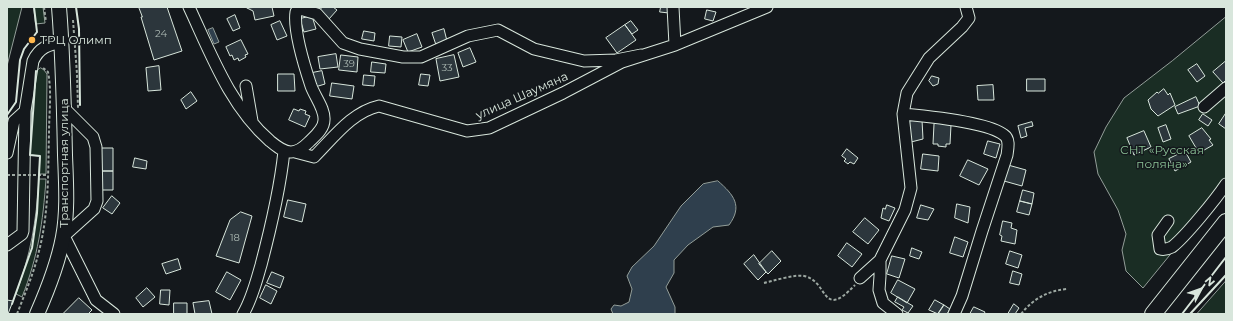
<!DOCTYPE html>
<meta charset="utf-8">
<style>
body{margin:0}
#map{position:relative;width:1233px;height:321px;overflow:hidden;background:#14181c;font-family:Montserrat,sans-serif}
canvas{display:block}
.frame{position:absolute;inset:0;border:8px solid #d8e6dc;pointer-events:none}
.north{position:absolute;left:1181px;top:269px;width:40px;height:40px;-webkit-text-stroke:3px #14181c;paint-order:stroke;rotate:49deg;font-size:11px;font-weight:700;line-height:16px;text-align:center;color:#d8e6dc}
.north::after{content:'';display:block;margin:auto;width:14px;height:18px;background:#d8e6dc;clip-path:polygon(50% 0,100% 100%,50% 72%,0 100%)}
</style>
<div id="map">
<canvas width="1233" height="321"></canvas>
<div class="frame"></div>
<div class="north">N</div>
</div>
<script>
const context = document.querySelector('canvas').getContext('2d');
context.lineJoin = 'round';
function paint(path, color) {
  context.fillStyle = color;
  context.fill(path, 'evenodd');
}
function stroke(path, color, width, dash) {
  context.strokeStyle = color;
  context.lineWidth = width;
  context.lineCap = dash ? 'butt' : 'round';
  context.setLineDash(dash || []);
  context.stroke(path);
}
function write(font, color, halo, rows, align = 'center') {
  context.font = font + ' Montserrat,sans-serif';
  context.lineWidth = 3;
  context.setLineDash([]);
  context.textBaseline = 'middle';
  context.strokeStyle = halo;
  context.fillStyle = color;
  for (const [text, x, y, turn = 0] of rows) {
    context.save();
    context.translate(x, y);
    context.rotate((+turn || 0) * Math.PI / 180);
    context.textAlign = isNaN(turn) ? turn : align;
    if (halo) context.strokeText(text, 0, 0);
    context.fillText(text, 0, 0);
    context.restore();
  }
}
const green = new Path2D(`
 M7 7H22L7 66Z
 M34 7H43L45 23 36 24Z
 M1226 17V186L1143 288 1126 271 1122 250 1126 234 1118 210 1098 174 1094 152 1106 127 1124 98 1172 61Z
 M41 68 44 70 47 74 46 174H39L40 156 30 155 32 100 36 71Z
 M39 179H46C43 222 38 257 22 297L16 294C31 253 36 223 39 179Z
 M1226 281V314H1197Z`);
paint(green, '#1a2d24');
stroke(green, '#939e99', 1);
const water = new Path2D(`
 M213 28 219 42 214 44 208 30Z
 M718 181C734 195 743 206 729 225L713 227 688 245 674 260V273L666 287 675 307V314H613L611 309 614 305 621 306 629 302 632 289 627 276 632 267 654 246 681 206 703 184Z`);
paint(water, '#2f3f4d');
stroke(water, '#939e99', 1);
const building = new Path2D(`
 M139 7H167L182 51 154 60 141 17H142Z
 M272 7 274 16 255 20 253 11 247 8Z
 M323 7H333L337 10 329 19 320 10Z
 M661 7H670L669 13 660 12Z
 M707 10 716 12 713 21 705 19Z
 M235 15 240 28 233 31 227 19Z
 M312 16 316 29 304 32 300 19Z
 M280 21 287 36 277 40 271 25Z
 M631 21 638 30 632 34 625 25Z
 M625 25 636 40 617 53 606 38Z
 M444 29 447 41 436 45 432 33Z
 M364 31 375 33 374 41 362 39Z
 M417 34 422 47 408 52 403 40Z
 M390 36 402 37 401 47 389 46Z
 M241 40 248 54 245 55 246 57 239 61 238 58 234 60 232 55 230 56 226 47Z
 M470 48 476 62 463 67 458 53Z
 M336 54 338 67 320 69 318 57Z
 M341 55 358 57 357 72 339 70Z
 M454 55 459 77 440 81 436 59Z
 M1226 61V80L1223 83 1213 72Z
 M372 62 386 64 385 73 371 72Z
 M1197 64 1205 76 1197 82 1188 70Z
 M159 66 161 90 148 91 146 68Z
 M322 71 325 84 315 87 312 73Z
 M278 74H294L295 91H278Z
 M421 74 430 75 428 86 419 85Z
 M364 75 375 76 374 86 363 85Z
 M932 76 939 78 938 84 933 86 929 81Z
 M1027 79H1045V91H1027Z
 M332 83 354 86 352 99 330 96Z
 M993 85 994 100H978L977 86Z
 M1164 89 1168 95 1170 93 1175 105 1158 116 1151 109 1148 100 1157 92 1158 93Z
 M191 92 197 101 186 109 181 100Z
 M1196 97 1200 106 1178 114 1175 107Z
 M294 109 299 111 300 109 306 111 305 114 310 116 305 127 289 120Z
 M1226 113V129L1219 124Z
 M1203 114 1212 120 1208 126 1199 120Z
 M909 118 922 120 923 139 911 142Z
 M1032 122 1033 126 1025 128 1027 136 1021 138 1018 126Z
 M942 123 951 125 950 144H946V147L938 146V144H933L934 124Z
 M1166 125 1171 139 1163 142 1158 128Z
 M1202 128 1211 139 1209 140 1213 145 1199 153 1189 136Z
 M1144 131 1151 147 1134 155 1127 138Z
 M988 141 1000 144 996 158 984 154Z
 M101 148H113V171H102Z
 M847 149 858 158 854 164 850 162 848 164 844 161 846 159 842 156Z
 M1185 151 1191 162 1175 171 1169 159Z
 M923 154 939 156 938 171 921 169Z
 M135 158 147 161 146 169 133 167Z
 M968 160 988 169 979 185 960 176Z
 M1008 165 1026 170 1022 186 1004 181Z
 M102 171H113V190H102Z
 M1023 190 1034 193 1032 204 1020 201Z
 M112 196 120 203 112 214 103 208Z
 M288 200 306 204 302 222 284 217Z
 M1020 201 1032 204 1029 215 1017 212Z
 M957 204 970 207 968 223 955 218Z
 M887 205 895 208 889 221 881 218 883 208 885 209Z
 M921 205 934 209 928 220 917 218Z
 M241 212 252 216 239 263 216 256 230 220Z
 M865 218 879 230 868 244 853 232Z
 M1003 221 1012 223 1011 228 1017 230 1015 244 1001 241 1002 236 1000 235Z
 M955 237 968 242 963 257 950 253Z
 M847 243 862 254 852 267 838 256Z
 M912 248 922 252 919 259 910 256Z
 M772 251 781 261 768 274 759 264Z
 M1010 251 1022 255 1018 268 1006 264Z
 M754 255 766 272 758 280 744 264Z
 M892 256 905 259 899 278 887 274Z
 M178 259 181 269 166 274 162 264Z
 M1013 271 1022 274 1019 285 1010 283Z
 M227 272 241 280 230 300 216 292Z
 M272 272 284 277 280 288 267 283Z
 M898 280 915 289 907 303 891 293Z
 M266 285 277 291 271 304 260 298Z
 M147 288 155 297 143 307 136 298Z
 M161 290H170L169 305 160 304Z
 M898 297 913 306 908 313 902 310 904 307 895 302Z
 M79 298 92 310 88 314H63Z
 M7 300 13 301 8 314H7Z
 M935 300 944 305 938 314 929 310Z
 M209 301 212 314H195L193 303Z
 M174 303H187V314H174Z
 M1014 304 1019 308 1015 314H1008Z
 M944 305 950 309 947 314H938Z
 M974 307 985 312 984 314H970Z`);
paint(building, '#2c363c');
stroke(building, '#d8e6dc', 1);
const minor = new Path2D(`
 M189 7C211 54 230 106 270 141 276 146 283 152 291 152 298 152 304 147 309 142 315 136 324 129 324 120 325 109 315 97 311 86 305 68 293 31 296 12L300 9 317 14 343 43 360 49 403 57H421L468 36 498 30 534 49 584 61 616 60 641 55
 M673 7 675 45
 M246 86 252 121
 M1204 107 1226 88
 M64 108 93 137 96 147 97 201 94 209 64 236 96 300 114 314
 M903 114C925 116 988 122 1004 135 1010 139 1008 148 1007 155L982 231 962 296 954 314
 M295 152 314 157C334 137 352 112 379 106L467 131 489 128 563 93 622 62 675 45 767 7
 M7 153 14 121 25 111
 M1168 221 1158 235 1160 249C1164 250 1168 249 1172 247 1185 237 1216 199 1226 184
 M7 245 22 234 23 231 25 111 33 61C39 48 48 44 62 43
 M860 278 880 260
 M243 314C252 299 256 282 261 265 271 227 280 190 284 151
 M897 314 883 303 879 290 880 276V260L905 210 911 188 903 114 907 93 929 58 962 27 969 18 966 7`);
const major = new Path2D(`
 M37 314C48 289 58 264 63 237 68 211 66 182 65 155 64 106 63 56 59 7`);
const highway = new Path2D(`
 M1153 314 1226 222`);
stroke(minor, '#d8e6dc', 13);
stroke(major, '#d8e6dc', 16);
stroke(highway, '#d8e6dc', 18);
stroke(new Path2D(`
 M44 7 46 22
 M73 20 77 74 78 108
 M7 175H15
 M33 175H48
 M764 283C773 281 795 274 804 276 829 281 821 321 855 285
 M17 314C25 293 34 273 39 251 49 213 48 172 49 133 49 113 52 92 48 72L42 67
 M1021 314C1034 298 1048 291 1067 289`), '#9da8a2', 2, [3, 2]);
stroke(minor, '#14181c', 11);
stroke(major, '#14181c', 14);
stroke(highway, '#14181c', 16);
stroke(new Path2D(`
 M18 175H33`), '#9da8a2', 2, [3, 2]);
stroke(new Path2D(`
 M76 7 79 29 80 105
 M7 115 16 102 20 60 24 49 37 32 34 7
 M12 304 32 248 37 213 40 156 30 155 36 71
 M1182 314 1226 257
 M1190 314 1226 275`), '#d8e6dc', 2);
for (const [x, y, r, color] of [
 [32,40,4,"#ffb74d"]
]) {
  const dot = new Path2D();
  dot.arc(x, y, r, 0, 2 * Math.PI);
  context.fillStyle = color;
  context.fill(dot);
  stroke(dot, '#14181c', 1.5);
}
write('10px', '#adbab4', null, [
 ["24",161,34],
 ["39",349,64],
 ["33",447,68],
 ["18",235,238]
]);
write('12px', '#d8e6dc', '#14181c', [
 ["ТРЦ Олимп",40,40]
], 'left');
write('12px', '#d8e6dc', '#14181c', [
 ["улица Шаумяна",522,96,-24],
 ["Транспортная улица",64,163,-90]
]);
write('12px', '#8ac095', '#14181c', [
 ["СНТ «Русская",1162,150],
 ["поляна»",1162,164]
]);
</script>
